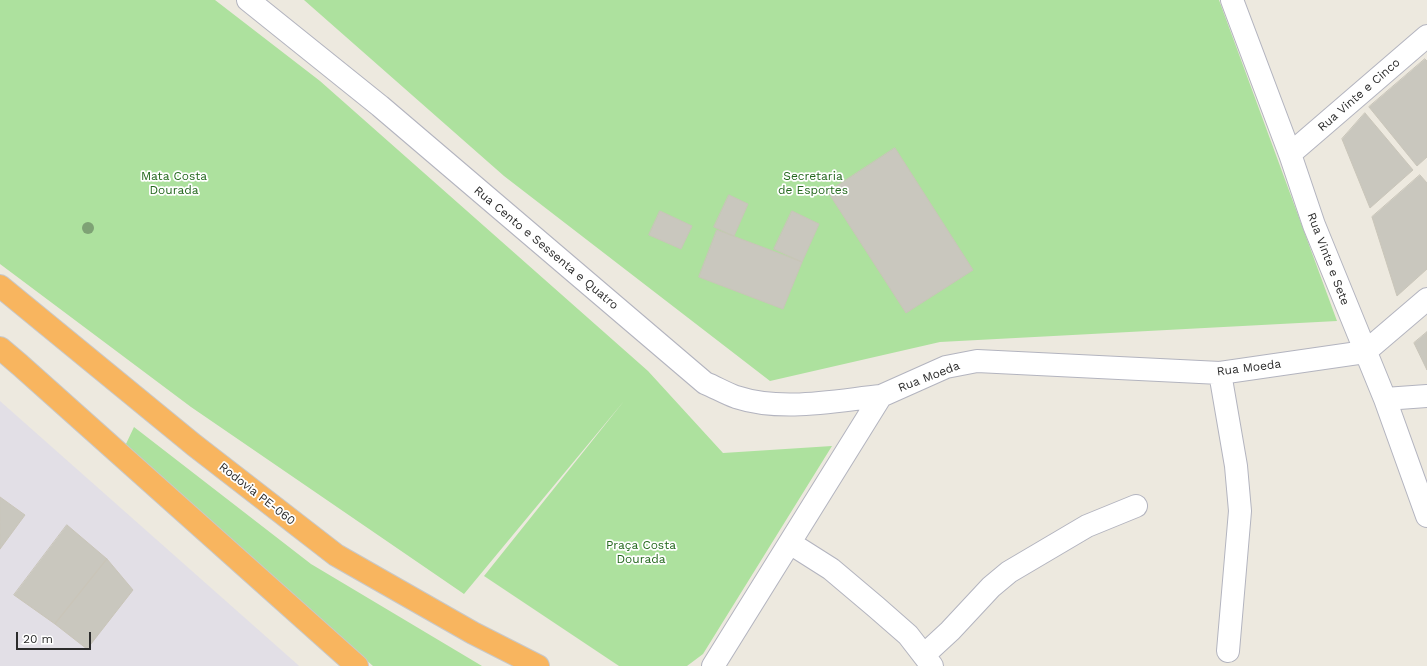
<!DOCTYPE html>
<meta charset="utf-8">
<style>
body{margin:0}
#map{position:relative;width:1427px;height:666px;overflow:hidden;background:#ede9df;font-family:"Work Sans",sans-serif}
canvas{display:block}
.scale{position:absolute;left:16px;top:632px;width:75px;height:18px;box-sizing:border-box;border:2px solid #2c2c2c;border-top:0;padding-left:5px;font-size:12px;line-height:14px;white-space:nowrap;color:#2c2c2c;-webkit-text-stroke:3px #fff;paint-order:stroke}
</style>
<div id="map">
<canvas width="1427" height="666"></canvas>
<div class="scale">20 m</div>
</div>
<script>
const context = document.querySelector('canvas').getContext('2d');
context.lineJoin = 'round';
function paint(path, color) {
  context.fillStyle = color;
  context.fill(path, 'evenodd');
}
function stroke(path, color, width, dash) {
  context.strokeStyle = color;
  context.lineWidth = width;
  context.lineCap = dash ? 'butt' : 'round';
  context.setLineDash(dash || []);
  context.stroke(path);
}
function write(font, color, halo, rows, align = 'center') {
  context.font = font + ' "Work Sans",sans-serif';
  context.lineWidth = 3.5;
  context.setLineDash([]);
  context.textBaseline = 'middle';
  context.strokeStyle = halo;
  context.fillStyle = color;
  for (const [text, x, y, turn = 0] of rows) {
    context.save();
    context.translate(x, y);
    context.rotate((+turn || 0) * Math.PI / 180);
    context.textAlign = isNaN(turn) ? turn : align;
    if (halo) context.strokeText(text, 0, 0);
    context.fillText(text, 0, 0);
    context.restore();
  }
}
paint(new Path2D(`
 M0 401 297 664 299 666H0Z`), '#e2dfe6');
paint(new Path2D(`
 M0 0H215L320 81 648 371 723 453 832 446 703 654 687 666H619L484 576 624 401 464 594 191 407 0 264Z
 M304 0H1219L1337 321 940 342 770 381 504 176Z
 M134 427 311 564 482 666H373L125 446Z`), '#ade19e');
const building = new Path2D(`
 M1425 59 1427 61V157L1417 166 1369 107Z
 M1365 113 1413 170 1370 208 1342 139Z
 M895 148 973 270 906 313 828 192Z
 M1420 175 1427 183V269L1397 296 1372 217Z
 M729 195 748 204 734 236 714 227Z
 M660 211 692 226 681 249 649 235Z
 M792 211 819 224 802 262 774 249Z
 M717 230 802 262 783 309 699 277Z
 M1427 332V370L1414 343Z
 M0 497 25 515 0 549Z
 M67 525 107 559 55 624 14 595Z
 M107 559 133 590 87 649 55 624Z`);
paint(building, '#c9c7be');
stroke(building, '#c9c5b9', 1);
const minor = new Path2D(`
 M248 0 380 106 705 383C715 387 725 393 736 397 782 412 833 401 881 396
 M1232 0 1290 154 1314 225 1385 399 1427 516
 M1290 154 1427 36
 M1365 352 1427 299
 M1220 373 1236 466 1240 511 1228 651
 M1385 399 1427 396
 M790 543 831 569 876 607 908 635 932 666
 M924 655 950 631 991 587 1009 572 1087 526 1136 506
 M713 666 881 396 946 367 977 361 1220 373 1365 352`);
const highway = new Path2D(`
 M0 286 194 445 336 555 473 633 538 666
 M0 348 20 365 357 666`);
stroke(minor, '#b3b4bf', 24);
stroke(highway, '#c8c8c8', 24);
stroke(minor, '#fff', 22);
stroke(highway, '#f8b55f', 22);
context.fillStyle = '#7ea275';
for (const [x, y] of [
 [88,228]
]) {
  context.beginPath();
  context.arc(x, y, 6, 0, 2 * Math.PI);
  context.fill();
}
write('12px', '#2c2c2c', '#fff', [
 ["Rua Vinte e Cinco",1359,95,-41],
 ["Rua Cento e Sessenta e Quatro",546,248,40],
 ["Rua Vinte e Sete",1328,259,69],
 ["Rua Moeda",1249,368,-7],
 ["Rua Moeda",929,377,-21],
 ["Rodovia PE-060",257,494,38]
]);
write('12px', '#24681e', '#fff', [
 ["Mata Costa",174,176],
 ["Dourada",174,190],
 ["Secretaria",813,176],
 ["de Esportes",813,190],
 ["Praça Costa",641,545],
 ["Dourada",641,559]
]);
</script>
